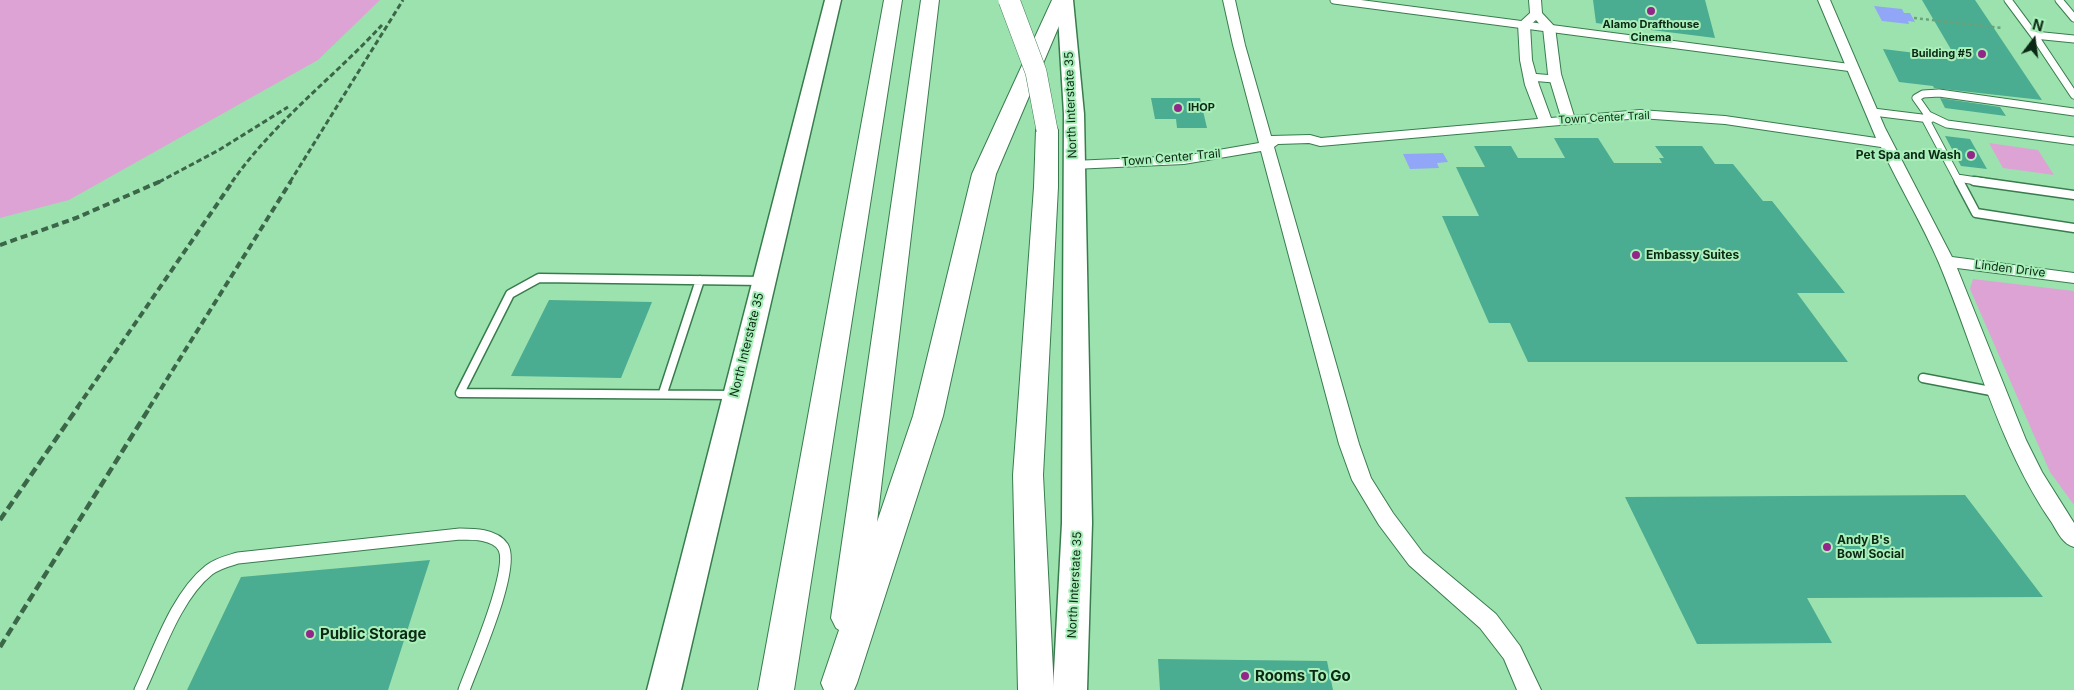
<!DOCTYPE html>
<style>
body{margin:0}
#map{position:relative;width:2074px;height:690px;overflow:hidden;background:#9ce2ae;font-family:Inter,sans-serif}
canvas{display:block}
.north{position:absolute;left:2009px;top:15px;width:50px;height:50px;-webkit-text-stroke:4px #a9efba;paint-order:stroke;rotate:15deg;font-size:14px;font-weight:700;line-height:20px;text-align:center;color:#0c2915}
.north::after{content:'';display:block;margin:auto;width:18px;height:22px;background:#0c2915;clip-path:polygon(50% 0,100% 100%,50% 72%,0 100%)}
</style>
<div id="map">
<canvas width="2074" height="690"></canvas>
<div class="north">N</div>
</div>
<script>
const context = document.querySelector('canvas').getContext('2d');
context.lineJoin = 'round';
function paint(path, color) {
  context.fillStyle = color;
  context.fill(path, 'evenodd');
}
function stroke(path, color, width, dash) {
  context.strokeStyle = color;
  context.lineWidth = width;
  context.lineCap = dash ? 'butt' : 'round';
  context.setLineDash(dash || []);
  context.stroke(path);
}
function write(font, color, halo, rows, align = 'center') {
  context.font = font + ' Inter,sans-serif';
  context.lineWidth = 4;
  context.setLineDash([]);
  context.textBaseline = 'middle';
  context.strokeStyle = halo;
  context.fillStyle = color;
  for (const [text, x, y, turn = 0] of rows) {
    context.save();
    context.translate(x, y);
    context.rotate((+turn || 0) * Math.PI / 180);
    context.textAlign = isNaN(turn) ? turn : align;
    if (halo) context.strokeText(text, 0, 0);
    context.fillText(text, 0, 0);
    context.restore();
  }
}
paint(new Path2D(`
 M0 0H380L318 60 69 200 0 218Z
 M1989 143 2038 150 2054 175 2003 168Z
 M1973 279 2074 291V505L2050 472 1970 289Z`), '#dea3d5');
paint(new Path2D(`
 M1874 6 1902 9 1904 13H1910L1915 22 1908 21 1909 24 1882 21Z
 M1443 153 1448 162 1437 163 1439 168 1410 169 1403 154Z`), '#91a6f7');
paint(new Path2D(`
 M1593 0H1705L1715 38 1596 23Z
 M1922 0H1975L2042 100 1934 88 1933 86 1899 82 1883 49 1956 58Z
 M1151 98H1200L1207 128H1177L1176 119H1155Z
 M1940 98 2000 107 2006 116 1945 108Z
 M1945 136 1970 139 1987 169 1961 166Z
 M1554 138H1598L1614 163H1662L1659 158H1664L1655 146H1702L1715 164H1733L1763 201H1772L1845 293H1797L1848 362H1528L1510 323H1489L1442 216H1479L1456 167H1485L1474 146H1511L1518 158H1565Z
 M549 300 652 302 621 378 511 376Z
 M1965 495 2043 597 1807 598 1832 643 1697 644 1625 497Z
 M430 560 388 690H187L241 577Z
 M1158 659 1327 661 1333 690H1160Z`), '#4aac90');
const laneFar2 = new Path2D(`
 M1334 0 1853 68
 M2008 0 2034 35 2074 39
 M2059 0 2074 18
 M2034 35 2074 95
 M1530 77 1554 79
 M1873 112 1930 119
 M2074 112 1939 93 1923 94 1916 98 1928 115 1947 124 2074 141
 M1926 120 1959 182
 M1957 178 1983 182`);
const laneFar1 = new Path2D(`
 M1959 181 1976 213 2074 228
 M1974 181 2074 195
 M1923 378 1996 392
 M663 393 700 280
 M734 395 460 393 510 294 539 278 763 281`);
const lane = new Path2D(`
 M140 690C158 652 176 596 209 570 218 563 228 561 238 558L460 534C473 534 495 534 503 547 516 568 473 665 464 690`);
const street = new Path2D(`
 M1223 0H1235L1245 45 1271 136 1310 135 1321 138 1538 119 1525 85 1520 60 1518 24 1530 13 1529 0H1541L1542 13 1555 27 1561 74 1574 116 1640 110 1725 116 1876 138 1818 0H1830L1885 128 1952 257 2074 273V283L1957 268 2026 440 2042 472 2074 523V547C2063 544 2058 533 2052 523 1998 445 1975 349 1939 263 1922 223 1899 186 1881 147L1725 124 1640 118 1320 146 1309 143 1278 144 1274 147 1359 444 1371 478 1393 513 1423 553 1496 614 1520 646 1541 690H1517L1504 659 1480 628 1409 565 1379 525 1352 480 1339 444 1261 151 1184 164 1073 169 1068 168 1066 165 1068 162 1073 161 1184 156 1259 143 1233 45ZM1536 20 1543 28 1548 74 1561 117 1551 118 1539 85 1532 60 1530 25Z`);
const secondary = new Path2D(`
 M825 0H841L681 690H647Z
 M1057 0H1073L1084 114 1092 523 1087 690H1053L1062 523 1064 114Z`);
const highway = new Path2D(`
 M884 0H902L794 690H758Z
 M921 0H939L877 522 913 416 972 174 1052 0H1070L996 174 943 416 857 683 854 690H824L821 683 839 630 836 628 831 618Z
 M1047 123 1055 125 1058 130V187L1043 475 1054 690H1018L1013 475 1034 187 1036 130 1039 125Z`);
stroke(laneFar2, '#387c4d', 9);
stroke(laneFar1, '#387c4d', 11);
stroke(lane, '#387c4d', 13);
stroke(street, '#387c4d', 2);
stroke(secondary, '#387c4d', 3);
stroke(highway, '#387c4d', 2);
stroke(new Path2D(`
 M1914 18 2002 28`), '#6aa279', 2.5, [3, 3]);
stroke(laneFar2, '#fff', 7);
stroke(laneFar1, '#fff', 8);
stroke(lane, '#fff', 11);
paint(street, '#fff');
paint(secondary, '#fff');
paint(highway, '#fff');
stroke(new Path2D(`
 M159 182 219 150 288 107
 M232 182C274 122 333 78 382 25
 M290 182 403 0`), '#3c6648', 3, [5.5, 3]);
stroke(new Path2D(`
 M0 245 76 218 161 181
 M77 408 233 181
 M149 408 291 181`), '#3c6648', 4, [7, 4]);
stroke(new Path2D(`
 M0 520 78 407
 M0 647 150 407`), '#3c6648', 4.5, [9, 4.5]);
const highwayBridge = new Path2D(`
 M1009 0 1036 72 1047 130`);
stroke(highwayBridge, '#387c4d', 22, []);
stroke(highwayBridge, '#fff', 21);
for (const [x, y, r, color] of [
 [1651,11,5,"#922689"],
 [1982,54,5,"#922689"],
 [1178,108,5,"#922689"],
 [1971,155,5,"#922689"],
 [1636,255,5,"#922689"],
 [1827,547,5,"#922689"],
 [310,634,5,"#922689"],
 [1245,676,5,"#922689"]
]) {
  const dot = new Path2D();
  dot.arc(x, y, r, 0, 2 * Math.PI);
  context.fillStyle = color;
  context.fill(dot);
  stroke(dot, '#a9efba', 2);
}
write('bold 11px', '#0c2915', '#a9efba', [
 ["Alamo Drafthouse",1651,25],
 ["Cinema",1651,38],
 ["Building #5",1972,54,"right"],
 ["IHOP",1188,108,"left"]
]);
write('11px', '#0c2915', '#a9efba', [
 ["Town Center Trail",1604,118,-3]
]);
write('12px', '#0c2915', '#a9efba', [
 ["North Interstate 35",1071,105,-92],
 ["Town Center Trail",1171,158,-5],
 ["Linden Drive",2010,269,7],
 ["North Interstate 35",747,345,-76],
 ["North Interstate 35",1075,585,-87]
]);
write('bold 12px', '#0c2915', '#a9efba', [
 ["Pet Spa and Wash",1961,155,"right"],
 ["Embassy Suites",1646,255],
 ["Andy B's",1837,540],
 ["Bowl Social",1837,554]
], 'left');
write('bold 15px', '#0c2915', '#a9efba', [
 ["Public Storage",320,634],
 ["Rooms To Go",1255,676]
], 'left');
</script>
